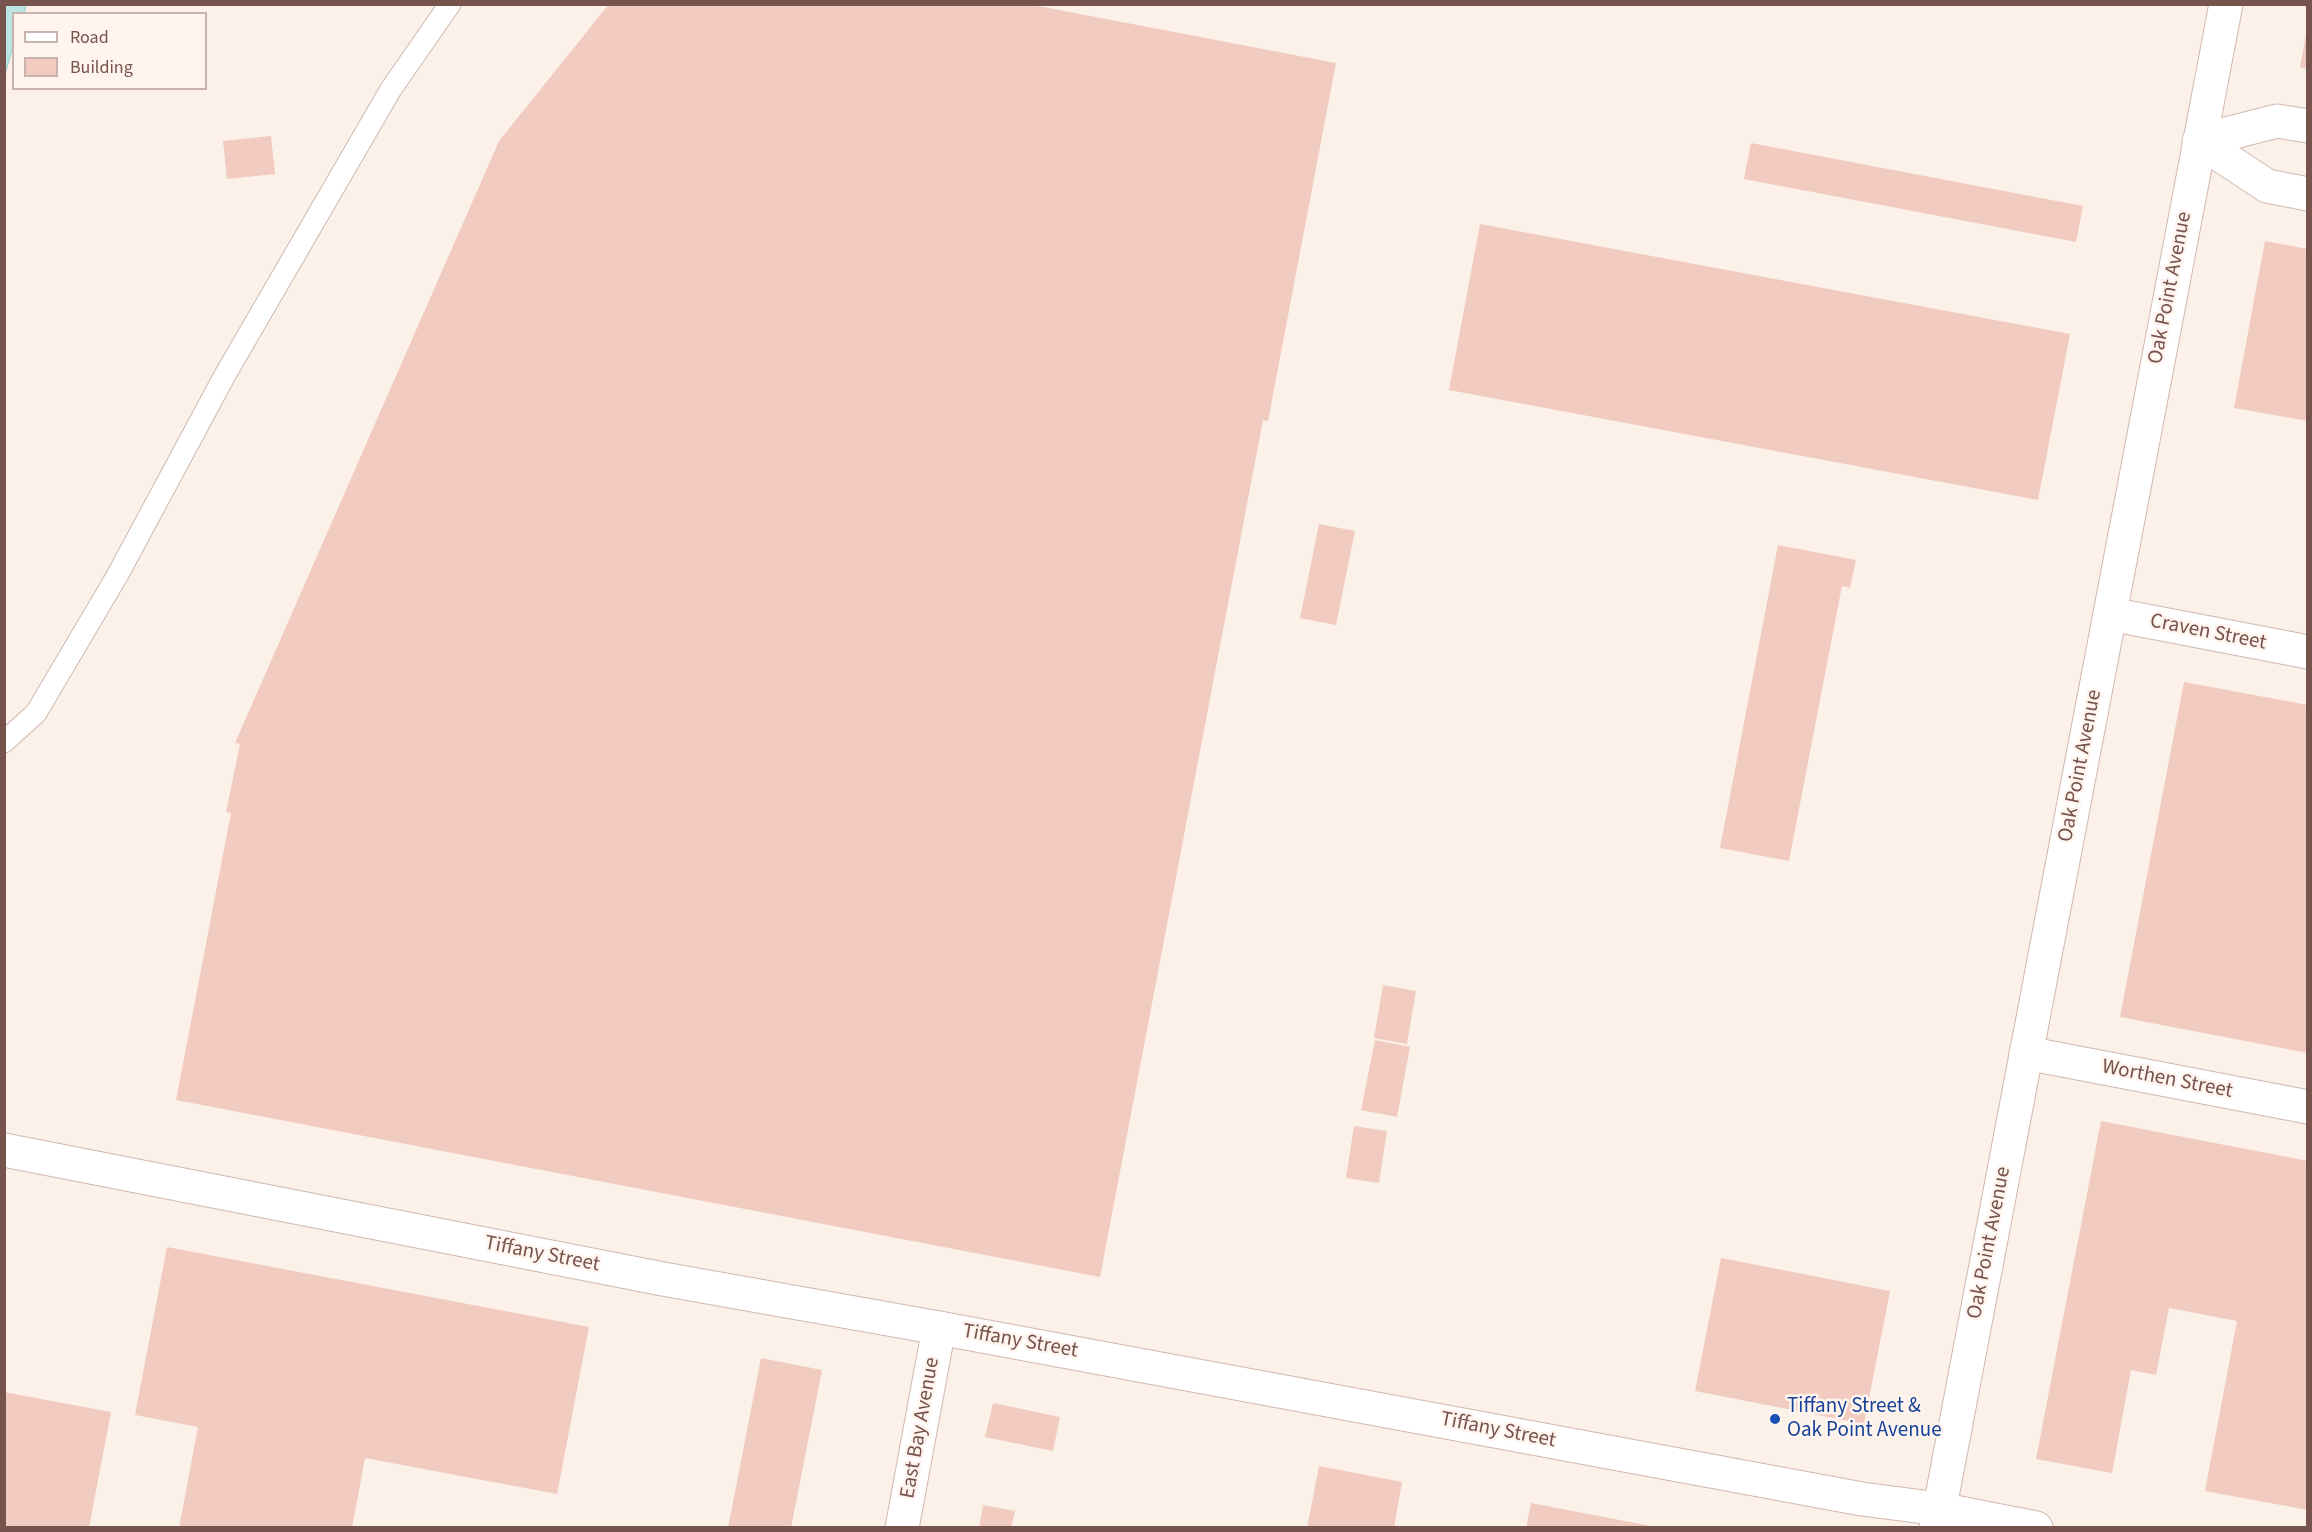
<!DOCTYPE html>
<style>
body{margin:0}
#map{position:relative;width:2312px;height:1532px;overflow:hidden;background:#fcf1e8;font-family:"Source Sans 3",sans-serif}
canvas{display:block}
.frame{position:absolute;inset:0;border:6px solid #76534c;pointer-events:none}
.legend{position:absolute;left:12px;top:12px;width:195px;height:78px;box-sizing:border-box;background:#fff5ee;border:2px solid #c8b4ad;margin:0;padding:8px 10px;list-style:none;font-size:18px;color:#76534c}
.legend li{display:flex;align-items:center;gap:12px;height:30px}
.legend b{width:30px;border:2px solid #c8b4ad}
</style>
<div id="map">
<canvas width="2312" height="1532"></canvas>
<div class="frame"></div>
<ul class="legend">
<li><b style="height:8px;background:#fff"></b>Road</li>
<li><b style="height:16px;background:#f1cbc0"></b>Building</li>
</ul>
</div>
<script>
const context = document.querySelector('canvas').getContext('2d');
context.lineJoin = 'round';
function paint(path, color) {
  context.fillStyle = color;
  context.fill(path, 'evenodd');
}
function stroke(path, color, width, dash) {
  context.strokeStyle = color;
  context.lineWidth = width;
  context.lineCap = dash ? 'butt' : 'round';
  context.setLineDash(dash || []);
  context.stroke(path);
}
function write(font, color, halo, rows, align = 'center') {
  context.font = font + ' "Source Sans 3",sans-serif';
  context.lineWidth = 5;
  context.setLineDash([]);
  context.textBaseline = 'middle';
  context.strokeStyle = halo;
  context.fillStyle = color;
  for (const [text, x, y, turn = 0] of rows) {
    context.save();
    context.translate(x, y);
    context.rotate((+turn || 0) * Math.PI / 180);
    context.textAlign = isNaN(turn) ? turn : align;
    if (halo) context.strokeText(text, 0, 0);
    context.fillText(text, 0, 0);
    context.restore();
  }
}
const water = new Path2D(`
 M5 4 26 5 24 13 14 14 13 46 5 74Z`);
paint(water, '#bce6e5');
stroke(water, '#a2d8d6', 1.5);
paint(new Path2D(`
 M609 4H1028L1336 63 1268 421 1263 420 1100 1277 176 1100 231 813 226 812 240 744 235 743 499 141Z
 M2306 34H2308V69L2300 67Z
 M271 136 275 174 227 179 223 141Z
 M1751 143 2083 206 2076 242 1744 179Z
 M1480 224 2070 334 2038 500 1449 390Z
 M2265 241 2308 249V421L2234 408Z
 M1319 524 1355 531 1336 625 1300 618Z
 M1778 545 1856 560 1850 588 1842 586 1789 861 1720 848Z
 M2184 682 2308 705V1053L2120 1017Z
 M1383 985 1416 991 1407 1044 1374 1038Z
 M1375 1040 1410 1047 1397 1117 1361 1110Z
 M2101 1121 2308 1161V1510L2205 1491 2237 1321 2169 1308 2156 1375 2131 1370 2112 1473 2036 1459Z
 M1354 1126 1387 1131 1379 1183 1346 1178Z
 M167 1247 589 1327 557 1494 365 1458 352 1528H179L198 1427 135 1415Z
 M1721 1258 1890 1291 1864 1424 1695 1391Z
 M761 1358 822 1370 791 1528H728Z
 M4 1392 111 1412 89 1528H4Z
 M993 1403 1060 1417 1053 1451 985 1437Z
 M1319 1466 1402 1482 1394 1528H1307Z
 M1531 1503 1651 1526V1528H1526Z
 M983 1505 1015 1511 1011 1528H979Z`), '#f1cbc0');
const service = new Path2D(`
 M4 742 36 713 117 576 225 375 391 89 450 4`);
const minor = new Path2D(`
 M2199 141 2267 186 2308 194
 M2199 141 2277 121 2308 126
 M2110 614 2308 652
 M2026 1053 2308 1107`);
const tertiary = new Path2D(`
 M4 1150 663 1279 939 1328`);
const secondary = new Path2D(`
 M902 1528 939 1328 1862 1499 1939 1509 2036 1528
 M1936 1528 2226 4`);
stroke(service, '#d0b9b0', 23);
stroke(minor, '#d0b9b0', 35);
stroke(tertiary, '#d0b9b0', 35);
stroke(secondary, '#d3b8ae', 35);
stroke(service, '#fff', 21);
stroke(minor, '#fff', 33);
stroke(tertiary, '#fff', 33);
stroke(secondary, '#fff', 33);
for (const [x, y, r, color] of [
 [1775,1419,6,"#1a4fb4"]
]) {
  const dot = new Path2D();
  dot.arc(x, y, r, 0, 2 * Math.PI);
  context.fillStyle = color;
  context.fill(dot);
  stroke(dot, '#fff5ee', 2);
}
write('21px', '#76534c', '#fff5ee', [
 ["Oak Point Avenue",2171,288,-79],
 ["Craven Street",2208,633,11],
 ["Oak Point Avenue",2081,766,-79],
 ["Worthen Street",2167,1080,11],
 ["Oak Point Avenue",1990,1243,-79],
 ["Tiffany Street",542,1255,11],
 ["Tiffany Street",1020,1342,10],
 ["East Bay Avenue",921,1428,-80],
 ["Tiffany Street",1498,1431,11]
]);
write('21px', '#164399', '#fff5ee', [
 ["Tiffany Street &",1787,1407],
 ["Oak Point Avenue",1787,1431]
], 'left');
</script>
